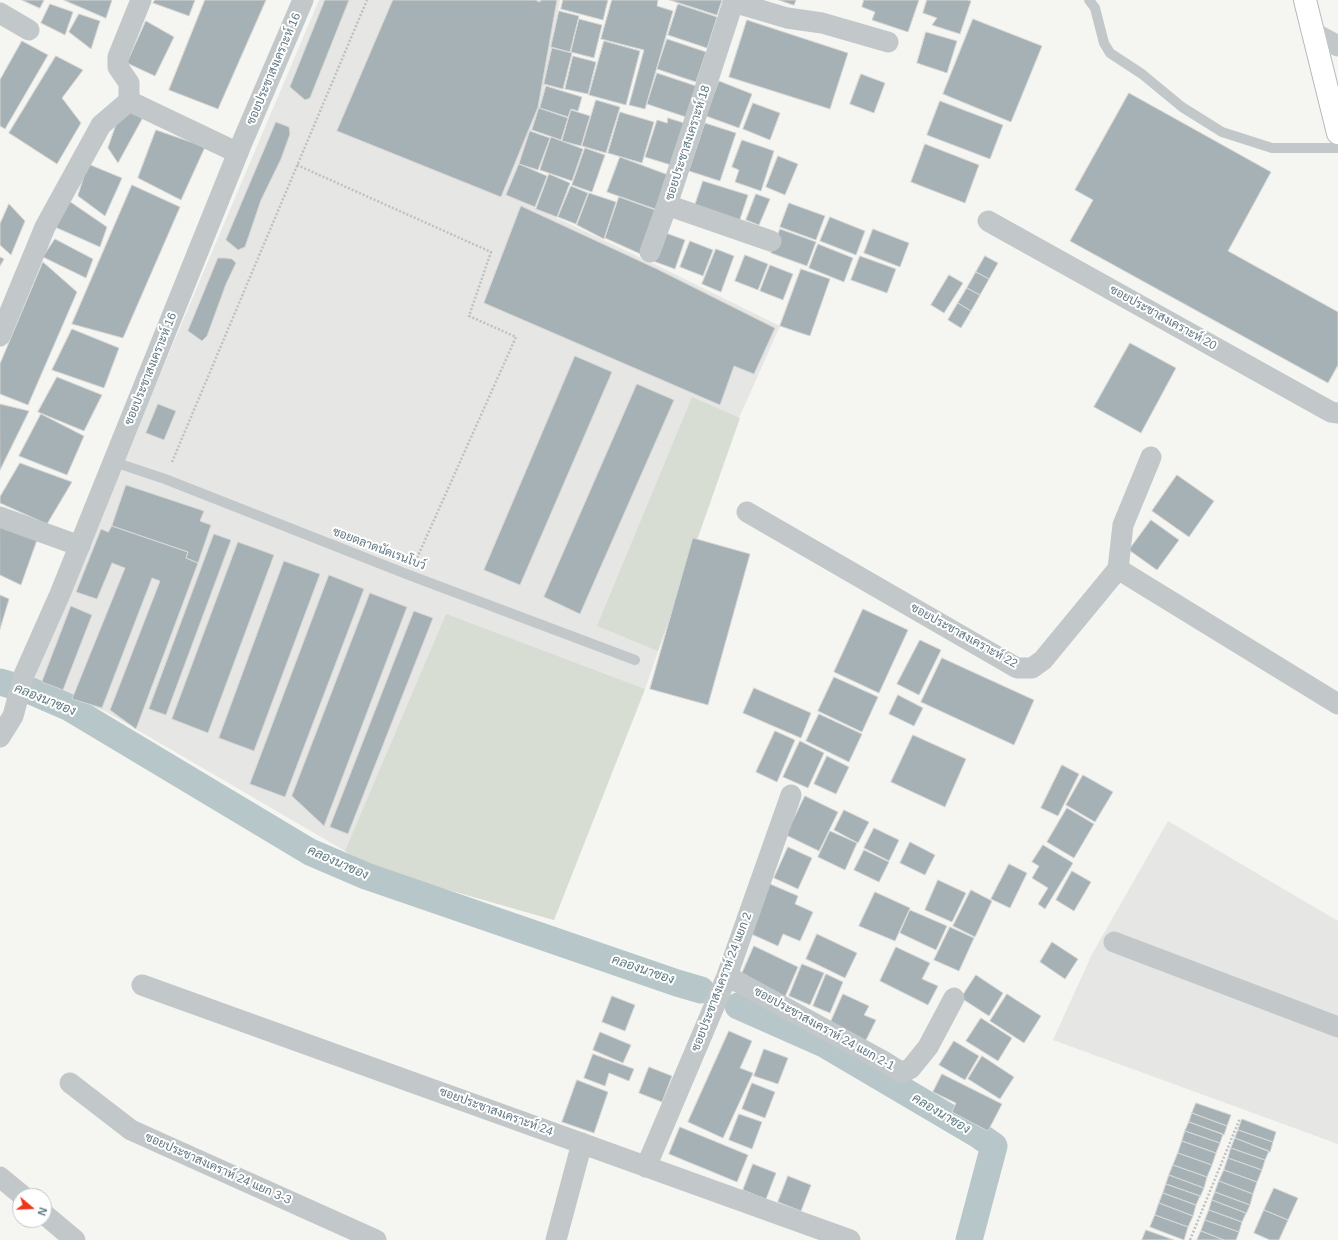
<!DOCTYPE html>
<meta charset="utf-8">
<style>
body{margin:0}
#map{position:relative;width:1338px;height:1240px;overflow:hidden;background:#f5f5f1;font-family:Helvetica,sans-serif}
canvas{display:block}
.north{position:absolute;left:12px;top:1188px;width:40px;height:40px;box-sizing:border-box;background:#fff;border:1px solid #c0c9ce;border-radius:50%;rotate:109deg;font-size:11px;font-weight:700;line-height:16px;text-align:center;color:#627884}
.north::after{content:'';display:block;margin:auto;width:14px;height:18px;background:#ed361a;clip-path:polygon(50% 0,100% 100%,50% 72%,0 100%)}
</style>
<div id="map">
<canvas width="1338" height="1240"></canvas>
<div class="north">N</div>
</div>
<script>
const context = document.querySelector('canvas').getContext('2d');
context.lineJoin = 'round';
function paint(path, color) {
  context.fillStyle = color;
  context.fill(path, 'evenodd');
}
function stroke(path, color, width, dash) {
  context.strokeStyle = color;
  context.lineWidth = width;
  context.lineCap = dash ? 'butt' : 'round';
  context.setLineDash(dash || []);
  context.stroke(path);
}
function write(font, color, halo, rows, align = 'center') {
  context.font = font + ' Helvetica,Sarabun,sans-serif';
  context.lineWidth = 4;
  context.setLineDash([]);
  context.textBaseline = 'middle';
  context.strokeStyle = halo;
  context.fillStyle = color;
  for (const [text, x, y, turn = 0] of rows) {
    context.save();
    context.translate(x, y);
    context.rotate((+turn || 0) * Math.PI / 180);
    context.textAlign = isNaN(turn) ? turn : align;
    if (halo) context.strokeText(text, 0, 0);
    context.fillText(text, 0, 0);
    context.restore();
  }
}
paint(new Path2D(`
 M319 0H560L541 107 506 194 652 263 780 326 739 418 645 689 554 920 372 868 345 851 105 711 33 685 35 675 117 476Z
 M1168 821 1338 921V1144L1053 1040 1092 954Z`), '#e6e7e5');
paint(new Path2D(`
 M692 397 740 418 658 651 597 626Z
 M446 614 645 689 554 920 372 868 345 851Z`), '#d7ddd2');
stroke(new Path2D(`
 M0 682 31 691 68 707 310 852 366 876 677 983 701 990
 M738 1006 826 1045 977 1134 994 1146 969 1240`), '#b7c6c8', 27);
const building = new Path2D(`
 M22 0H44L40 8Z
 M64 0H112L106 18Z
 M155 0H195L189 16 153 3Z
 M205 0H266L218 109 169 90Z
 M325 0H349L310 98 305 100 290 87Z
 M393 0H535L540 2 541 0H557L538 107 501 197 337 131Z
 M563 0H608L603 20 561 9Z
 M612 0H658L657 6 673 11 645 109 629 105 644 50 601 39Z
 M670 0H722L717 15Z
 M779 0H796L794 5Z
 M864 0H919L908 32 872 20 875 12 862 7Z
 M927 0H967L971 1 960 34 932 25 937 18 923 13Z
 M50 4 73 12 65 35 41 23Z
 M678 4 717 17 707 48 668 35Z
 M559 11 579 16 570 52 551 47Z
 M79 14 100 21 91 49 69 32Z
 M579 19 602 25 594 58 571 52Z
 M973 19 1042 46 1011 122 943 94Z
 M747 20 848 53 830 109 729 77Z
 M146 21 174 37 155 76 127 63Z
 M926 32 957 41 947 73 917 63Z
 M667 39 706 52 696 82 657 69Z
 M22 41 48 55 5 129 0 126V80Z
 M604 41 640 51 626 105 589 95Z
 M552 48 572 53 563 89 544 84Z
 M56 56 83 70 62 98 81 123 57 164 9 133Z
 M573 56 596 62 588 94 565 89Z
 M657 73 696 86 686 117 647 104Z
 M861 74 885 83 874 113 850 104Z
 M719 81 752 94 739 128 706 116Z
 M546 86 582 97 578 111 571 109 568 117 540 108Z
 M1129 93 1271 172 1228 251 1338 312V365L1328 383 1070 241 1093 200 1075 190Z
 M596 100 620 107 606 153 582 146Z
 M940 101 1003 125 990 159 927 135Z
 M753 103 780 113 770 140 743 129Z
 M123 105 147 110 118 163 108 148Z
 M539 108 568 118 561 140 532 130Z
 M571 110 590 116 581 146 562 141Z
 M620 112 654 122 642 163 608 153Z
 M668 118 684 123 671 165 645 157 657 120 667 123Z
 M276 122 289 127 290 134 281 159 261 200 245 247 238 250 226 240Z
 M705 123 736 133 720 181 689 171Z
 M156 130 205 147 181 200 138 178Z
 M530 131 550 138 538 170 519 164Z
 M551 137 583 149 572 181 540 170Z
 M742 140 774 151 761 191 735 182 739 170 732 167Z
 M925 144 979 165 965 203 911 182Z
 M585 148 605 155 592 192 572 185Z
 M778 156 798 164 785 195 766 187Z
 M620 157 671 176 658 210 607 192Z
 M88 164 122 178 105 216 78 196Z
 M519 164 547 176 535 207 506 195Z
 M549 174 570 183 557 217 536 209Z
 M703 181 748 195 738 225 693 211Z
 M132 185 180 207 123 338 72 324Z
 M571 186 588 193 576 224 558 217Z
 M589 193 616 202 604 239 577 225Z
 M756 194 770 199 759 225 746 220Z
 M619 197 658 211 645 256 605 238Z
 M69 201 107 227 100 247 55 227Z
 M789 203 825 216 816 240 780 227Z
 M9 204 25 221 11 255 0 245V224Z
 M521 206 657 269 775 328 754 374 734 366 720 405 484 303Z
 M830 217 865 231 856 255 820 241Z
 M780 229 816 242 807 266 771 253Z
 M873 229 909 243 900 267 864 253Z
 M663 232 685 240 675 269 653 261Z
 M55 239 93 259 86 278 43 257Z
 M690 241 713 250 703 276 680 267Z
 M818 244 853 258 844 282 809 268Z
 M716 249 734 256 721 292 702 284Z
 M745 255 768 264 758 290 735 281Z
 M860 256 896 269 887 293 851 280Z
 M985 256 998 263 989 279 976 272Z
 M0 257 4 259 0 266Z
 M218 258H225L232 259 236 263 226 284 207 336 202 341 188 331Z
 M43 262 77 292 28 405 0 394V364Z
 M770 265 793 274 783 300 760 291Z
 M801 269 830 279 810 336 780 326Z
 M976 272 989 279 980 295 967 288Z
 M949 275 963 283 944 313 931 305Z
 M967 288 980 295 971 311 958 303Z
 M958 303 971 311 961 328 948 320Z
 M72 329 119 348 104 388 52 370Z
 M1130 343 1176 368 1141 433 1094 407Z
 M575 356 612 372 520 585 484 570Z
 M57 377 102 395 84 431 38 412Z
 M637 384 674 400 580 614 544 597Z
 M0 404 29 411 0 470Z
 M158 404 176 411 164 440 146 433Z
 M41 414 84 436 67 475 19 456Z
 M20 463 72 482 47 524 0 503V497Z
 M1177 475 1214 501 1189 537 1152 511Z
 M126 485 204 511 200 521 211 525 198 563 186 558 188 552 112 526Z
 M1151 520 1179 540 1157 570 1129 550Z
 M112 526 188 552 186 558 198 563 136 729 110 710 160 581 152 578 102 708 72 699 125 568 112 563 97 599 76 592 101 529 108 532Z
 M0 527 37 540 21 585 0 575Z
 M214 534 231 540 166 715 149 709Z
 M693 538 750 554 708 705 650 689Z
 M238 542 274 555 208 733 172 719Z
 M284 561 320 574 254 751 219 738Z
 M329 575 364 589 285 797 250 784Z
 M370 593 407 607 324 826 292 796Z
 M0 595 9 599 0 629Z
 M71 606 92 615 63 690 42 682Z
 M863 609 908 630 879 693 834 672Z
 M414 611 433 618 348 834 330 827Z
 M920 640 941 650 919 695 897 684Z
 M942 658 1034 700 1014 745 921 702Z
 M834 677 878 697 862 732 818 711Z
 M754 688 811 713 801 738 743 713Z
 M898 695 923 708 914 726 889 714Z
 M819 714 862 734 849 762 806 741Z
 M775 731 795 740 777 782 756 772Z
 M913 735 966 759 945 807 891 782Z
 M800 741 824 753 808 788 783 777Z
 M827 756 849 767 836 794 814 784Z
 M1062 765 1079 774 1058 816 1041 808Z
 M1083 775 1113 792 1095 822 1066 805Z
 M805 796 838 812 819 851 786 835Z
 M1067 808 1094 824 1074 858 1047 842Z
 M844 810 869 822 858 843 834 830Z
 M874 828 899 840 889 861 864 848Z
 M830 831 857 843 845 870 818 857Z
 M910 842 935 855 925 875 900 863Z
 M1043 845 1073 863 1045 909 1038 904 1048 888 1032 878 1039 866 1032 862Z
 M788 847 812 858 798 889 774 878Z
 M864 850 889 862 879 882 854 870Z
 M1009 864 1027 873 1010 908 991 899Z
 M1072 871 1091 882 1074 911 1056 900Z
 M938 880 966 893 952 922 925 910Z
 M770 884 798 896 795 904 813 912 800 941 783 934 778 946 749 933Z
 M971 890 992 901 975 937 953 926Z
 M875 892 910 908 895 941 859 926Z
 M910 910 947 926 936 950 900 933Z
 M950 927 974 938 959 971 934 960Z
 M817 934 857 953 845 978 806 959Z
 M1052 942 1078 959 1065 979 1040 962Z
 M754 946 798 967 784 999 740 978Z
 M896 947 930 963 922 979 938 986 928 1005 880 981Z
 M802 964 824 973 810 1005 789 996Z
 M826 974 843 982 830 1013 813 1006Z
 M976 975 1003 993 989 1016 961 998Z
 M843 994 869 1006 864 1015 876 1020 864 1044 828 1028Z
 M1007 994 1041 1016 1024 1043 990 1021Z
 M612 996 635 1005 625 1031 602 1022Z
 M981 1018 1012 1038 998 1061 966 1041Z
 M729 1031 752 1041 740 1068 753 1073 723 1138 688 1122Z
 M600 1032 631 1045 623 1063 593 1050Z
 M954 1041 979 1056 965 1080 939 1065Z
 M764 1049 788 1058 778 1084 754 1076Z
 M593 1054 634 1069 629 1081 609 1073 605 1086 584 1078Z
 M982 1056 1014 1077 1000 1099 968 1079Z
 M649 1067 672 1076 662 1102 639 1093Z
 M942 1074 1002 1104 988 1131 952 1112 956 1103 933 1092Z
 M577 1080 608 1092 594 1133 562 1122Z
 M752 1083 775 1092 765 1118 742 1109Z
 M1196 1103 1231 1115 1227 1126 1192 1113Z
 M1192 1113 1227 1126 1224 1135 1189 1122Z
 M739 1114 762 1122 752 1149 729 1140Z
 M1242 1119 1276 1132 1273 1142 1238 1130Z
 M1189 1122 1223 1134 1220 1143 1185 1131Z
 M680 1127 748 1155 737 1182 669 1154Z
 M1238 1130 1273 1142 1270 1152 1235 1138Z
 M1185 1131 1220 1143 1216 1153 1182 1141Z
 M1235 1138 1269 1151 1265 1160 1231 1148Z
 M1182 1141 1216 1153 1212 1165 1178 1153Z
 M1231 1148 1265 1160 1262 1170 1228 1158Z
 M1178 1153 1212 1165 1207 1177 1173 1165Z
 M1228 1158 1262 1170 1257 1182 1224 1170Z
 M753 1164 776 1173 766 1199 743 1190Z
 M1173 1165 1207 1177 1204 1188 1169 1175Z
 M1224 1170 1257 1182 1253 1194 1219 1181Z
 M1169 1175 1204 1188 1200 1197V1196L1166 1184Z
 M788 1176 811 1185 801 1211 778 1202Z
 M1219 1181 1253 1194 1250 1205 1215 1192Z
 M1166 1184 1200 1196 1196 1205 1163 1193Z
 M1274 1188 1298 1198 1288 1220 1264 1210Z
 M1215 1192 1250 1205 1246 1214V1213L1212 1200Z
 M1163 1193 1196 1205 1193 1216 1159 1203Z
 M1212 1200 1246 1213 1242 1222 1209 1210Z
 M1159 1203 1193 1216 1188 1227 1155 1215Z
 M1209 1210 1242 1222 1239 1232 1205 1220Z
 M1264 1210 1288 1220 1279 1240H1270L1254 1233Z
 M1155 1215 1188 1227 1184 1240 1150 1227Z
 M1205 1220 1239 1232 1236 1240H1224L1201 1231Z
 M1146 1230 1174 1240H1142Z
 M1201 1231 1224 1240H1197Z`);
paint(building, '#a6b1b5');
stroke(building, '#d6d6d4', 1);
const secondary = new Path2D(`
 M1305 0 1338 133`);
stroke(secondary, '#b4babe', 24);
stroke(new Path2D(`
 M297 165 491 252 469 316 516 337 417 558
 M172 462 367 0
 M1190 1240 1240 1118`), '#bec0c2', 2.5, [2, 2]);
stroke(new Path2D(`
 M1089 0 1095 8 1104 43 1110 53 1142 74 1182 107 1222 132 1272 148H1338
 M114 462 165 479 409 575 635 660`), '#c2c7c9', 10);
stroke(new Path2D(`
 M734 0 667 205 771 241
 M733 2 787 18 822 23 888 42
 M0 13 29 30
 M1312 32 1338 46
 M129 101 238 153
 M988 221 1331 412 1338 413
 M650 252 667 205
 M0 336 45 227 101 125 129 101V83L118 67V57L141 0
 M747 512 1017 668H1032L1043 660 1118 569 1338 704
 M0 517 80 546
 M1118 569 1123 525 1151 457
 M0 737 13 716 24 675 60 594 241 145 303 0
 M1114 942 1338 1027
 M727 976 883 1061 902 1073 911 1068 928 1047 954 998
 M142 985 850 1240
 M70 1083 131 1130 376 1240
 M646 1167 727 976 791 795
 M0 1177 23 1196
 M44 1214 75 1240
 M556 1240 582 1143`), '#c2c7c9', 21);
stroke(secondary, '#fff', 22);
write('12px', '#627884', '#fff', [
 ["ซอยประชาสงเคราะห์ 16",274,69,-67],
 ["ซอยประชาสงเคราะห์ 18",688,143,-72],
 ["ซอยประชาสงเคราะห์ 20",1163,318,29],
 ["ซอยประชาสงเคราะห์ 16",151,369,-68],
 ["ซอยตลาดนัดเรนโบว์",379,549,21],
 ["ซอยประชาสงเคราะห์ 22",964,636,29],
 ["ซอยประชาสงเคราห์ 24 แยก 2",722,982,-69],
 ["ซอยประชาสงเคราห์ 24 แยก 2-1",824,1029,29],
 ["ซอยประชาสงเคราะห์ 24",496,1112,20],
 ["ซอยประชาสงเคราห์ 24 แยก 3-3",218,1169,24]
]);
write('italic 13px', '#5e7b81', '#fff', [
 ["คลองนาซอง",45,700,22],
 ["คลองนาซอง",338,863,24],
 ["คลองนาซอง",643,970,19],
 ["คลองนาซอง",941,1114,31]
]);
</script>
